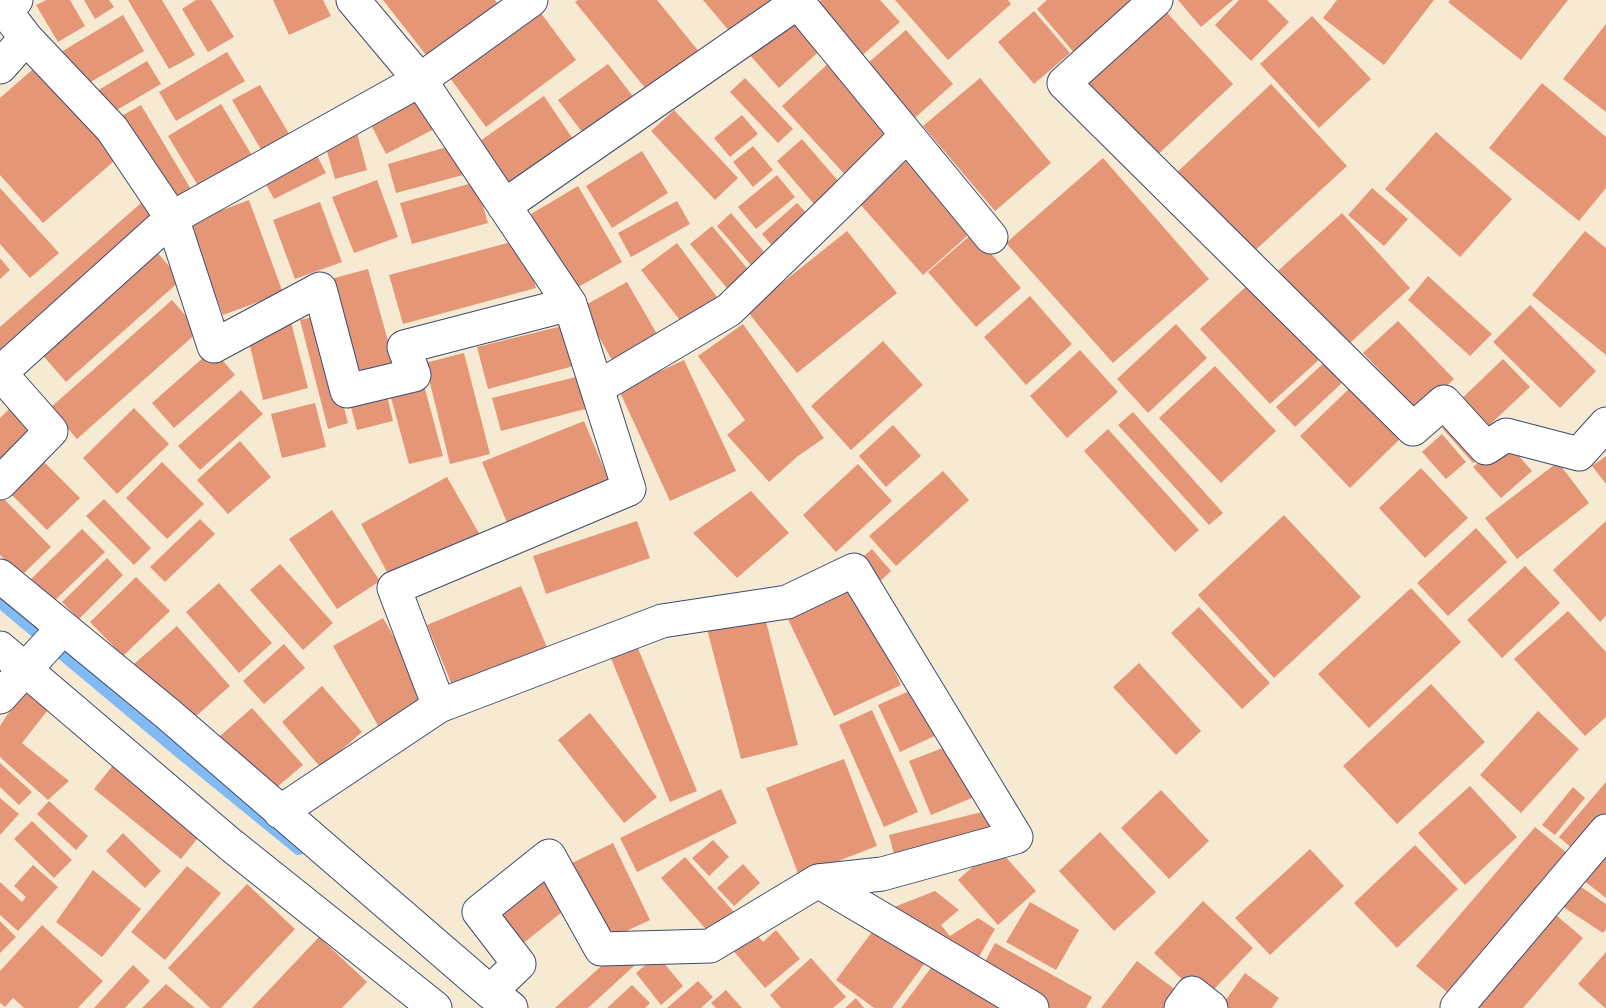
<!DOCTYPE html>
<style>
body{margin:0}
canvas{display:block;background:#f6ead2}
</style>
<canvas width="1606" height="1008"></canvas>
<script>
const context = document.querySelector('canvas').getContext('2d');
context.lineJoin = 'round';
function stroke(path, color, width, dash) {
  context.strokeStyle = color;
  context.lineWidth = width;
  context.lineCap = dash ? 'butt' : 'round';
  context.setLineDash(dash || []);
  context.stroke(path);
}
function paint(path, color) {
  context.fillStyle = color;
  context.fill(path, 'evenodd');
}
stroke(new Path2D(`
 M0 601 182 753 299 848`), '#82bbf3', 14);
paint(new Path2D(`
 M46 0H70L85 26 58 42 36 5Z
 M84 0H109L114 7 95 19Z
 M128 0H162L195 55 169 69Z
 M196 0H211L234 37 208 52 182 9Z
 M273 0H323L331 16 289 35Z
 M383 0H495L499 5 430 60Z
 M578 0H657L700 53 650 94 575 2Z
 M703 0H782L736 39Z
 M821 0H880L900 22 858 59 813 7Z
 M895 0H1008L1011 4 948 60Z
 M1047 0H1129L1140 12 1082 62 1037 9Z
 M1178 0H1233L1201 27Z
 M1239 0H1267L1289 22 1251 61 1215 25Z
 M1337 0H1434L1384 65 1323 18Z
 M1450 0H1568L1521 60 1448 2Z
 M1158 3 1233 84 1135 176 1059 94Z
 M1034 11 1070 53 1034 84 998 42Z
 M540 12 576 60 486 127 450 78Z
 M795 12 825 46 779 88 749 54Z
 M123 15 144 51 82 87 61 52Z
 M1312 16 1371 79 1319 128 1260 64Z
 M1606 24V112L1563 79Z
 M906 30 953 84 909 123 861 69Z
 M227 52 245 81 176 121 159 92Z
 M147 61 161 84 110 114 97 91Z
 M831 61 898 135 849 179 782 106Z
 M40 63 121 155 43 223 0 175V98Z
 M608 64 635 99 585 136 558 100Z
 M745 78 793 129 778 143 730 92Z
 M980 78 1051 163 995 211 923 126Z
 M1542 83 1606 137V188L1579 221 1489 148Z
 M1271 84 1347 166 1248 257 1173 176Z
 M260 85 294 142 266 158 232 100Z
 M419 95 436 128 386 154 369 121Z
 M544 96 579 148 515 192 480 141Z
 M221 104 256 162 203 194 168 136Z
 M141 105 192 191 169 204 118 118Z
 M674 110 738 178 715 200 651 131Z
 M742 115 758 134 730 157 714 138Z
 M1436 132 1512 199 1460 257 1385 189Z
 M357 133 367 170 335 179 324 141Z
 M802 139 845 189 820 211 777 161Z
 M454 145 463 175 396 193 388 164Z
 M753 146 773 170 753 187 733 162Z
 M313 148 326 173 274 199 261 175Z
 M642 151 668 193 612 228 586 186Z
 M910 157 975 229 923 275 859 203Z
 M1103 158 1209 279 1113 363 1006 243Z
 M777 175 795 197 756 229 738 207Z
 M377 180 398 237 354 253 332 197Z
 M476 182 488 223 412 244 400 203Z
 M578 186 622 262 575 289 531 214Z
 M0 188 59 253 30 278 0 244Z
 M1372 188 1408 219 1384 246 1348 215Z
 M149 196 165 215 0 354V327Z
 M249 200 283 293 223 315 188 223Z
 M677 201 690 224 631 257 618 233Z
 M320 202 342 262 295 279 273 220Z
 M797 203 812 219 777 251 762 234Z
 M731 213 771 260 757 272 717 226Z
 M1342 213 1410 288 1339 353 1270 278Z
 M712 226 752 274 731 293 690 244Z
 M847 231 897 293 797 373 747 311Z
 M1585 231 1606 248V355L1532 295Z
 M973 233 1021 288 976 327 928 272Z
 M522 239 536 288 403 324 389 275Z
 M677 243 717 297 682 323 641 270Z
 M155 250 181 280 66 382 40 352Z
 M0 258 10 270 0 279Z
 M368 269 395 366 354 378 327 280Z
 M1428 276 1492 334 1470 356 1408 300Z
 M627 282 661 341 616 367 582 307Z
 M1251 282 1321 358 1270 404 1200 329Z
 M1030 296 1072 344 1026 385 984 337Z
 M172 300 199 331 77 439 50 408Z
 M1530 305 1596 371 1560 408 1493 342Z
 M320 315 348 423 328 429 300 320Z
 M1398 321 1454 379 1419 412 1363 353Z
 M291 322 308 388 263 400 247 334Z
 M570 324 581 364 488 389 477 347Z
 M743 324 824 438 798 456 769 482 727 435 745 420 698 356Z
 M1176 324 1207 358 1148 413 1117 379Z
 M883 341 923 385 851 450 811 406Z
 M213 349 235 375 174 428 152 403Z
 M1080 350 1118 392 1067 438 1030 396Z
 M464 353 490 454 450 464 425 363Z
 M1503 359 1530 387 1482 432 1456 404Z
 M684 360 736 471 670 501 619 390Z
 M1326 361 1344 381 1295 427 1276 407Z
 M1215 366 1276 431 1221 483 1159 418Z
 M580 376 589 408 501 431 492 398Z
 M1356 382 1405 434 1350 488 1300 436Z
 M424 385 443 456 409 464 390 394Z
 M241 390 263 414 200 470 178 446Z
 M386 391 393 421 357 430 349 400Z
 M15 403 41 430 0 471V418Z
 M315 403 326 447 282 458 271 414Z
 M134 408 169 444 117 494 83 458Z
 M1133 412 1223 513 1209 525 1118 425Z
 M1455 417 1485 452 1473 463 1442 428Z
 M584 421 610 483 508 525 482 462Z
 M893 425 921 456 886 487 859 456Z
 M1108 429 1199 530 1175 552 1084 451Z
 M1442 434 1466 462 1446 479 1422 452Z
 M1505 440 1532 471 1501 498 1473 467Z
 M240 441 271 477 228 514 197 480Z
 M38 456 80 498 47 530 5 488Z
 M1606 456V484L1592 466Z
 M162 462 204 504 167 539 126 498Z
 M1558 462 1589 503 1517 559 1485 518Z
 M858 464 892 501 836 552 803 515Z
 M1421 468 1468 518 1425 558 1379 508Z
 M943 471 969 500 896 566 869 536Z
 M447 477 480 535 393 583 361 524Z
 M751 491 789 533 737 578 693 533Z
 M0 495 51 547 21 576 0 555Z
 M104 499 151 548 134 565 86 516Z
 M332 510 380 581 337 609 289 539Z
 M1284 515 1361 597 1274 678 1198 595Z
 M200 519 215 534 165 582 150 567Z
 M637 521 650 558 546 594 533 556Z
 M1606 521V616L1600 622 1553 570Z
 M1476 528 1507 562 1448 616 1417 583Z
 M82 529 105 552 50 605 28 582Z
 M872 549 891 571 875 586 855 564Z
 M107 558 123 575 79 619 62 602Z
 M280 564 333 623 303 650 250 590Z
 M1525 566 1560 603 1502 658 1467 620Z
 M136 577 170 611 123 656 90 622Z
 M219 583 272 643 239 673 186 612Z
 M521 586 549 652 455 692 427 625Z
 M854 586 901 685 834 716 787 617Z
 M1411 588 1461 642 1369 728 1318 674Z
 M1199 607 1270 683 1242 709 1171 633Z
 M1568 611 1606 652V717L1585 736 1514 659Z
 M764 614 798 745 741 759 707 629Z
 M383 618 432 703 381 731 333 646Z
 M177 626 230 686 187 724 134 664Z
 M284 644 305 668 264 704 243 681Z
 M637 646 697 791 670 802 610 656Z
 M1139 663 1201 731 1176 755 1113 687Z
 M29 681 55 701 22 743 69 781 48 800 0 757V726Z
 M1431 684 1485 742 1397 824 1343 766Z
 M322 686 362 732 321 768 282 722Z
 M916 688 939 734 900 752 878 705Z
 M252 708 303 765 270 793 220 736Z
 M872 710 918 812 884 827 839 725Z
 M1538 711 1579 749 1521 813 1480 775Z
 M590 713 657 797 624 823 558 740Z
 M953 744 974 797 931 815 909 761Z
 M118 759 205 829 181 859 94 789Z
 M844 759 877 846 799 876 766 788Z
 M0 763 32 792 19 805 0 787Z
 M1606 782V819L1577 853 1559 837Z
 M1470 786 1517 837 1465 885 1418 833Z
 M1573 787 1585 798 1555 835 1542 825Z
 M721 789 737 823 637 872 620 838Z
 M1161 790 1209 841 1169 879 1121 828Z
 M0 798 19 814 0 835Z
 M49 801 88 836 76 850 37 814Z
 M990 810 996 832 895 858 889 835Z
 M32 821 72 860 54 878 14 839Z
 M1535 827 1573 858 1453 997 1416 966Z
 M1100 832 1156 892 1114 931 1059 871Z
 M123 833 161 871 145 888 106 851Z
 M713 840 729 857 709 876 692 858Z
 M1606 842V898L1578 876Z
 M613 843 650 920 603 942 566 866Z
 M1415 845 1458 889 1397 948 1354 903Z
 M996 846 1036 891 998 925 958 880Z
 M1310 849 1344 886 1270 955 1235 918Z
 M685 857 735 913 710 934 661 878Z
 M743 864 760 883 734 906 717 888Z
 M33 865 58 887 18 931 0 915V882L22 902 26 897 14 886Z
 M187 866 221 893 165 960 131 932Z
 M93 870 141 909 102 957 56 922Z
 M544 870 572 904 515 950 487 916Z
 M1568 878 1606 904V929L1603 933 1554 901Z
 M247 884 295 929 221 1008H210L168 968Z
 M935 891 959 910 941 925 950 936 978 918 995 929 973 967 879 913Z
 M1203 901 1253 948 1204 1000 1154 953Z
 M1030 902 1079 930 1056 970 1006 942Z
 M1550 910 1583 938 1523 1008H1475Z
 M881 920 930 956 892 1008H874L836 980Z
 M0 921 16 937 0 953Z
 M748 924 763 942 776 930 800 959 765 988 726 942Z
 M42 925 103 981 78 1008H24L13 998 5 1007 0 1003V971Z
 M319 937 367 982 342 1008H252Z
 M995 943 1092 997 1086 1008H1049L981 969Z
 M620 949 635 965 588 1008H555Z
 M1606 952V1008H1605L1578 984Z
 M657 955 683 986 661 1005 636 973Z
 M939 957 1008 1008H901Z
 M811 958 846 997 833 1008H781L770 995Z
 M1137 961 1181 994 1170 1008H1101Z
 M133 965 150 981 125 1008H94Z
 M1245 973 1279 998 1272 1008H1220Z
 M698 981 713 997 701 1008H667Z
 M166 984 195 1008H142Z
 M632 985 650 1003 645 1008H607Z
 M726 990 742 1008H716L711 1003Z
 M856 998 864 1008H845Z`), '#e59677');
const street = new Path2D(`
 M353 0 420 80 570 304 629 489 394 588 439 706
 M796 0 991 237
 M1156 0 1064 83 1413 429 1444 402 1486 448 1506 435 1579 454 1606 424
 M26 38 112 129 172 218 420 80 531 0
 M0 67 26 38 3 8 16 0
 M504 206 798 2
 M0 373 172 218 214 346 320 289 347 391 414 375 404 347 570 304
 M0 373 51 431 0 483
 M597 388 729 310 839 203 907 135
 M0 576 168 714 490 992 511 1008
 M0 648 231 845 435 1008
 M0 697 63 628
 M280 812 439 706 662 621 787 602 854 570 1016 837 882 874 818 881
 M490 992 519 964 479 912 549 856 601 949 710 946 818 881 1032 1008
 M1181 1008 1192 993 1211 1008
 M1458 1008 1457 1007 1606 831`);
stroke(street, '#3c4b6f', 35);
stroke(street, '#fff', 33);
</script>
